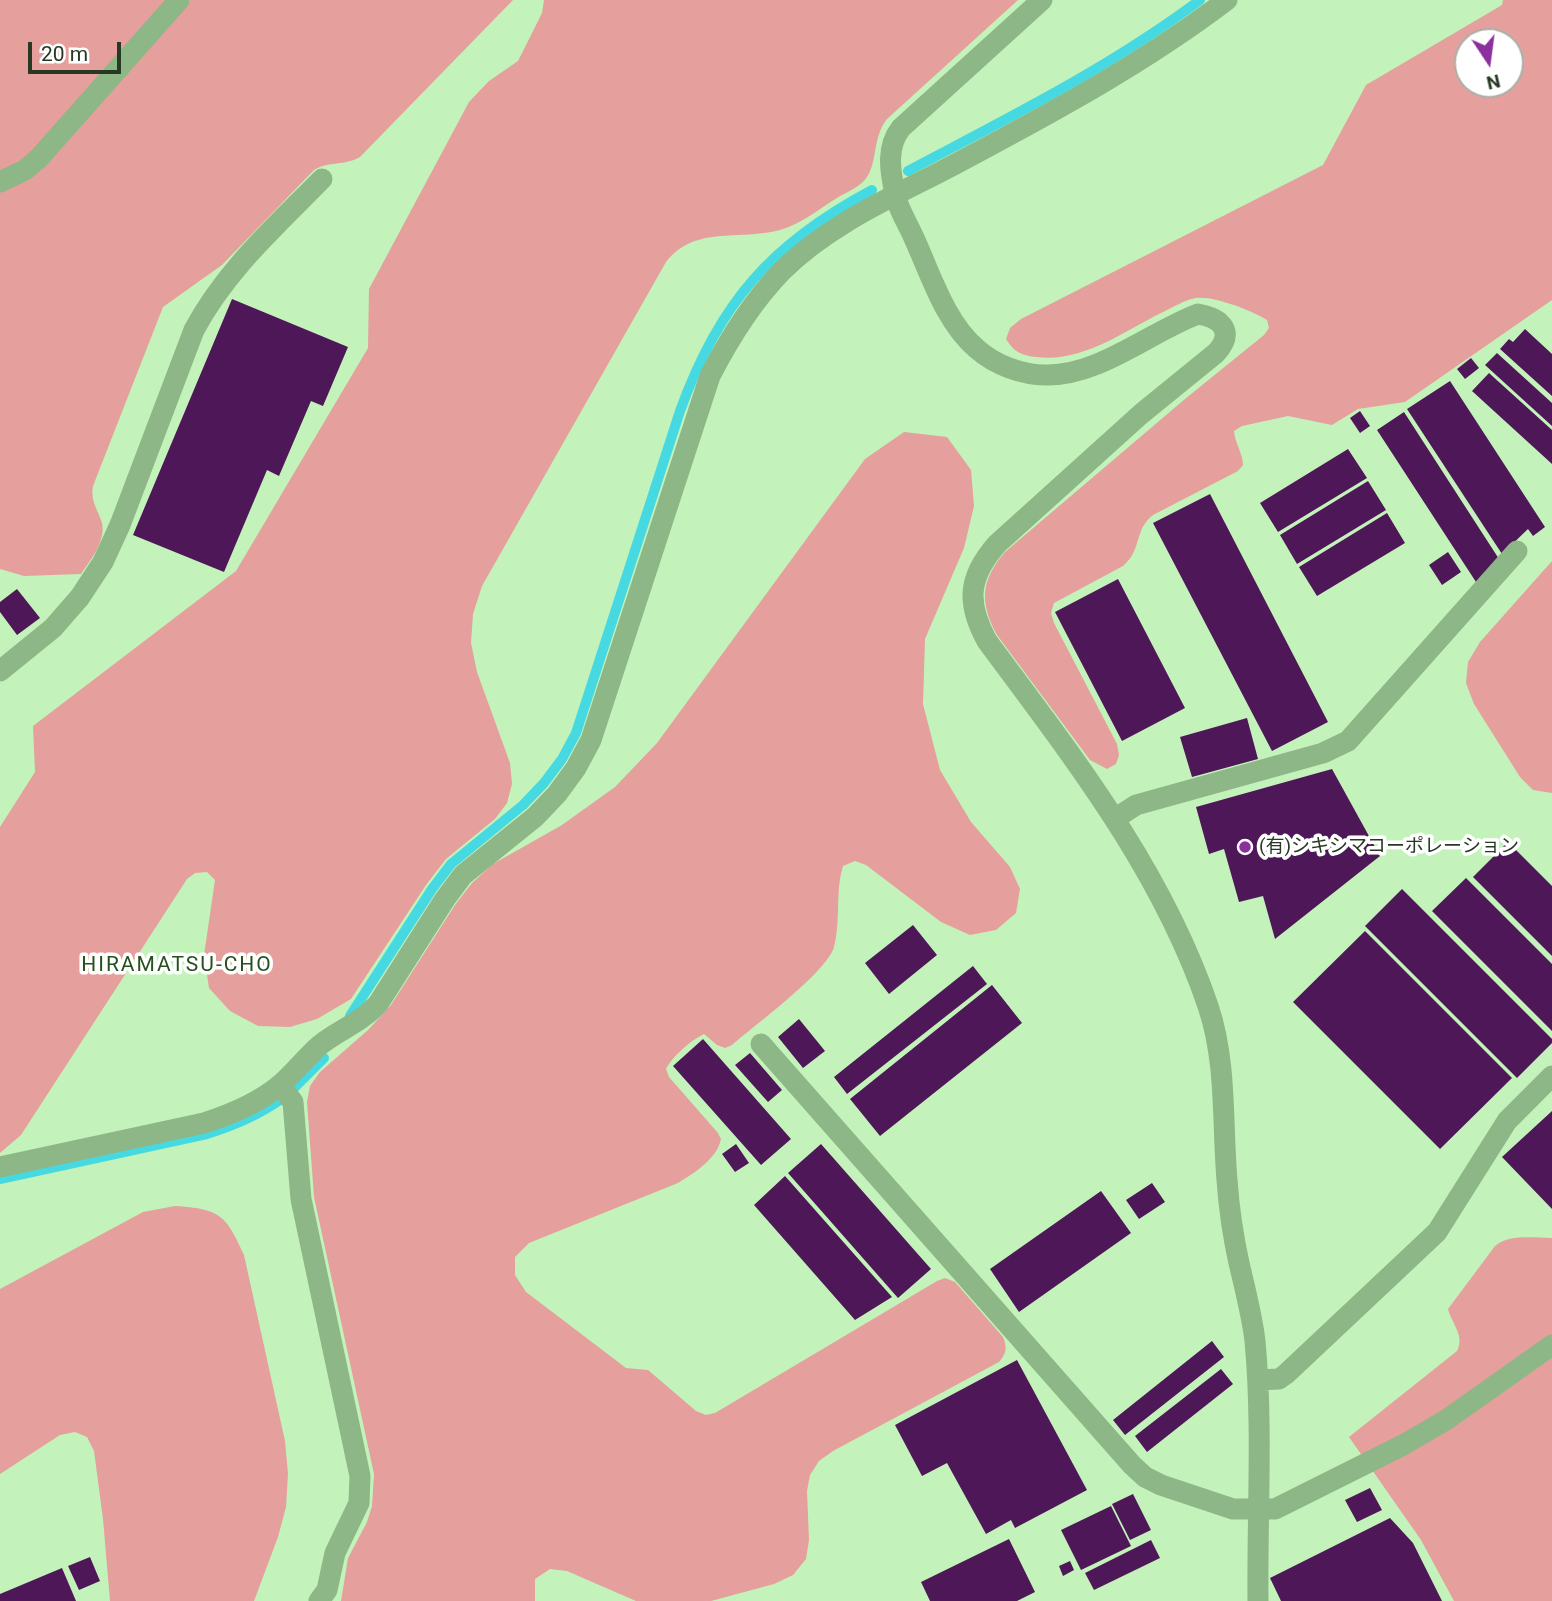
<!DOCTYPE html>
<meta charset="utf-8">
<style>
body{margin:0}
#map{position:relative;width:1552px;height:1601px;overflow:hidden;background:#c3f3ba;font-family:Roboto,sans-serif}
canvas{display:block}
.north{position:absolute;left:1454px;top:28px;width:70px;height:70px;box-sizing:border-box;background:#fff;border:2px solid #a9b0a7;border-radius:50%;rotate:167deg;font-size:19px;font-weight:700;line-height:28px;text-align:center;color:#273923}
.north::after{content:'';display:block;margin:auto;width:24px;height:32px;background:#8b309c;clip-path:polygon(50% 0,100% 100%,50% 72%,0 100%)}
.scale{position:absolute;left:28px;top:42px;width:93px;height:32px;box-sizing:border-box;border:4px solid #273923;border-top:0;padding-left:9px;font-size:21px;line-height:24px;white-space:nowrap;color:#273923;-webkit-text-stroke:5px #fff;paint-order:stroke}
</style>
<div id="map">
<canvas width="1552" height="1601"></canvas>
<div class="north">N</div>
<div class="scale">20 m</div>
</div>
<script>
const context = document.querySelector('canvas').getContext('2d');
context.lineJoin = 'round';
function paint(path, color) {
  context.fillStyle = color;
  context.fill(path, 'evenodd');
}
function stroke(path, color, width, dash) {
  context.strokeStyle = color;
  context.lineWidth = width;
  context.lineCap = dash ? 'butt' : 'round';
  context.setLineDash(dash || []);
  context.stroke(path);
}
function write(font, color, halo, rows, align = 'center') {
  context.font = font + ' Roboto,"Noto Sans JP",sans-serif';
  context.lineWidth = 7;
  context.setLineDash([]);
  context.textBaseline = 'middle';
  context.strokeStyle = halo;
  context.fillStyle = color;
  for (const [text, x, y, turn = 0] of rows) {
    context.save();
    context.translate(x, y);
    context.rotate((+turn || 0) * Math.PI / 180);
    context.textAlign = isNaN(turn) ? turn : align;
    if (halo) context.strokeText(text, 0, 0);
    context.fillText(text, 0, 0);
    context.restore();
  }
}
paint(new Path2D(`
 M0 0H513L360 157C345 166 328 161 314 170L222 265 163 307 93 486C90 501 98 510 102 523 106 541 90 561 81 574L24 576 0 569Z
 M544 0H1018L887 119C871 139 879 166 863 182 856 188 848 192 840 196 820 208 802 224 780 230 738 241 695 225 666 262L482 586 473 614 471 643 477 672 510 763 512 784 507 803 495 819 446 859 426 885 351 999 317 1019 290 1027 258 1026 230 1011 209 988 204 955 215 880 207 872 195 873 187 879 21 1135 0 1153V827L35 772 33 726 236 571 368 348 369 289 469 102 489 81 518 61 542 13Z
 M1503 0H1552V300L1405 402 1358 409 1332 425 1288 416 1242 426 1234 431C1235 444 1243 453 1243 465L1238 471 1153 515C1133 531 1143 549 1123 566L1054 603 1051 613 1054 623 1117 744 1119 755 1116 764 1107 769 1090 760 997 635C979 602 981 580 1005 552L1185 399 1264 335 1269 328 1267 320C1254 311 1212 295 1196 298 1184 300 1172 308 1161 313 1123 332 1081 363 1037 357 1022 356 1014 352 1006 339L1010 328 1021 319 1323 165 1366 85 1502 5ZM1468 42H1510V84H1468Z
 M904 432 947 437 971 470 974 506 964 548 925 639 923 704 940 770 971 822 1010 867 1020 889 1016 913 996 930 970 935 941 922 866 865 855 861 843 866C835 892 841 920 834 947 827 972 755 1025 732 1045L725 1048 717 1045 704 1034C690 1041 673 1056 666 1069L669 1077 718 1133 721 1139C717 1159 694 1173 678 1183L529 1243 515 1257V1275L526 1292 626 1368 648 1370 696 1411 706 1415 715 1413 937 1281 945 1278 955 1282 1003 1337C1007 1347 1007 1353 999 1362L833 1451 819 1461 810 1475 807 1491 809 1540 806 1559 793 1575 774 1584 711 1601H636L567 1571 550 1569 535 1579V1601H341L348 1558 367 1522 372 1506 374 1474 314 1197 307 1102 310 1086 320 1072 368 1030 391 1005 455 905 472 883 493 864 562 825 615 787 657 743 865 459Z
 M1552 561V793L1533 790 1520 777 1474 704 1466 683 1468 662 1480 642Z
 M175 1206C219 1209 226 1214 244 1255L285 1441 288 1474 286 1507 278 1537 254 1601H110L103 1519 94 1451 87 1437 75 1432 60 1435 0 1474V1289L143 1212Z
 M1552 1238V1601H1454L1421 1540 1349 1437 1457 1351C1465 1336 1452 1324 1448 1309L1495 1246C1509 1234 1534 1238 1552 1238Z`), '#e59f9d');
stroke(new Path2D(`
 M908 171C1008 118 1109 68 1200 0
 M350 1016 432 889 451 864 523 805 544 783 562 759 576 733 680 411C719 303 771 244 872 190
 M294 1088 324 1058
 M0 1179 207 1134C233 1126 257 1116 280 1100`), '#46d9e2', 10);
paint(new Path2D(`
 M232 299 348 347 323 406 311 401 279 476 267 470 224 572 133 535Z
 M1525 329 1552 354V396L1500 349 1509 339 1513 342Z
 M1497 353 1552 403V426L1485 365Z
 M1471 358 1479 368 1465 379 1457 369Z
 M1489 373 1552 430V464L1472 391Z
 M1450 381 1545 527 1533 536 1528 529 1502 554 1407 409Z
 M1360 411 1370 426 1360 433 1350 418Z
 M1404 412 1499 559 1476 582 1377 430Z
 M1348 449 1367 478 1278 532 1260 503Z
 M1368 481 1386 510 1297 564 1280 535Z
 M1210 494 1328 722 1272 751 1153 523Z
 M1387 513 1405 543 1317 596 1299 567Z
 M1448 552 1461 572 1442 585 1429 565Z
 M1118 579 1185 708 1122 741 1055 612Z
 M17 589 40 618 17 635 0 612V602Z
 M1247 718 1258 759 1192 777 1180 737Z
 M1332 769 1380 856 1275 939 1263 896 1239 902 1224 849 1209 854 1196 807Z
 M1508 842 1552 886V956L1473 877Z
 M1466 878 1552 964V1031L1432 911Z
 M1402 889 1552 1039V1043L1517 1078 1365 926Z
 M913 925 937 955 889 994 865 963Z
 M1365 931 1512 1078 1440 1149 1293 1002Z
 M973 966 987 984 847 1094 834 1077Z
 M992 985 1022 1023 880 1136 850 1099Z
 M799 1019 825 1051 803 1068 778 1037Z
 M703 1039 791 1139 761 1165 673 1066Z
 M750 1053 782 1090 768 1102 735 1065Z
 M1552 1111V1209L1502 1157Z
 M736 1144 749 1163 735 1172 722 1154Z
 M821 1144 931 1269 898 1298 788 1173Z
 M785 1176 892 1297 855 1320 754 1205Z
 M1152 1183 1165 1202 1139 1219 1126 1200Z
 M1101 1191 1131 1233 1019 1312 990 1269Z
 M1212 1341 1224 1357 1125 1435 1113 1420Z
 M1017 1360 1087 1490 1015 1528 1011 1520 986 1534 947 1463 922 1476 895 1425Z
 M1221 1369 1233 1384 1147 1452 1135 1436Z
 M1370 1488 1382 1510 1357 1522 1345 1500Z
 M1133 1494 1151 1530 1130 1540 1112 1504Z
 M1111 1506 1131 1546 1081 1570 1061 1530Z
 M1390 1518 1413 1543 1442 1601H1281L1270 1578Z
 M1009 1539 1035 1592 1017 1601H930L921 1582Z
 M1151 1540 1160 1558 1094 1590 1085 1573Z
 M90 1557 100 1581 79 1590 68 1566Z
 M1070 1561 1074 1570 1063 1576 1059 1566Z
 M62 1568 76 1601H0V1594Z`), '#4e1758');
stroke(new Path2D(`
 M1042 0 901 128C886 147 890 170 895 194 898 209 908 224 914 238 931 275 945 322 977 349 995 365 1022 375 1046 375 1099 376 1150 332 1198 314 1222 318 1235 332 1216 353L1141 414 997 544C968 577 966 603 987 641 1072 756 1161 868 1208 1006 1227 1062 1222 1122 1227 1180 1229 1208 1233 1236 1239 1263 1245 1289 1252 1315 1255 1341 1263 1427 1257 1515 1258 1601
 M0 182 25 170 39 158 179 0
 M0 671 53 628 80 597 103 562 120 525 194 330C226 270 275 227 322 179
 M1116 818 1136 805 1323 753 1348 741 1517 551
 M761 1044 1132 1465 1145 1477 1161 1485 1233 1509H1275L1403 1445 1446 1420 1552 1345
 M280 1085 293 1102 301 1199 360 1476 359 1503 335 1553 327 1590 319 1601
 M0 1167 204 1123C232 1114 259 1103 281 1084 295 1072 306 1057 320 1045 340 1029 359 1024 378 1004L445 899 463 875 535 817 557 794 576 768 591 740 710 376C730 337 752 302 782 271 832 221 902 193 963 160 1055 111 1144 63 1227 0
 M1258 1380 1279 1379 1286 1374 1437 1232 1507 1121 1552 1076`), '#8db786', 21);
for (const [x, y, r, color] of [
 [1245,847,7,"#8b309c"]
]) {
  const dot = new Path2D();
  dot.arc(x, y, r, 0, 2 * Math.PI);
  context.fillStyle = color;
  context.fill(dot);
  stroke(dot, '#fff', 2.5);
}
write('19px', '#273923', '#fff', [
 ["(有)シキシマコーポレーション",1259,847]
], 'left');
context.letterSpacing = '2px';
write('21px', '#27501f', '#fff', [
 ["HIRAMATSU-CHO",177,966]
]);
context.letterSpacing = '0px';
</script>
